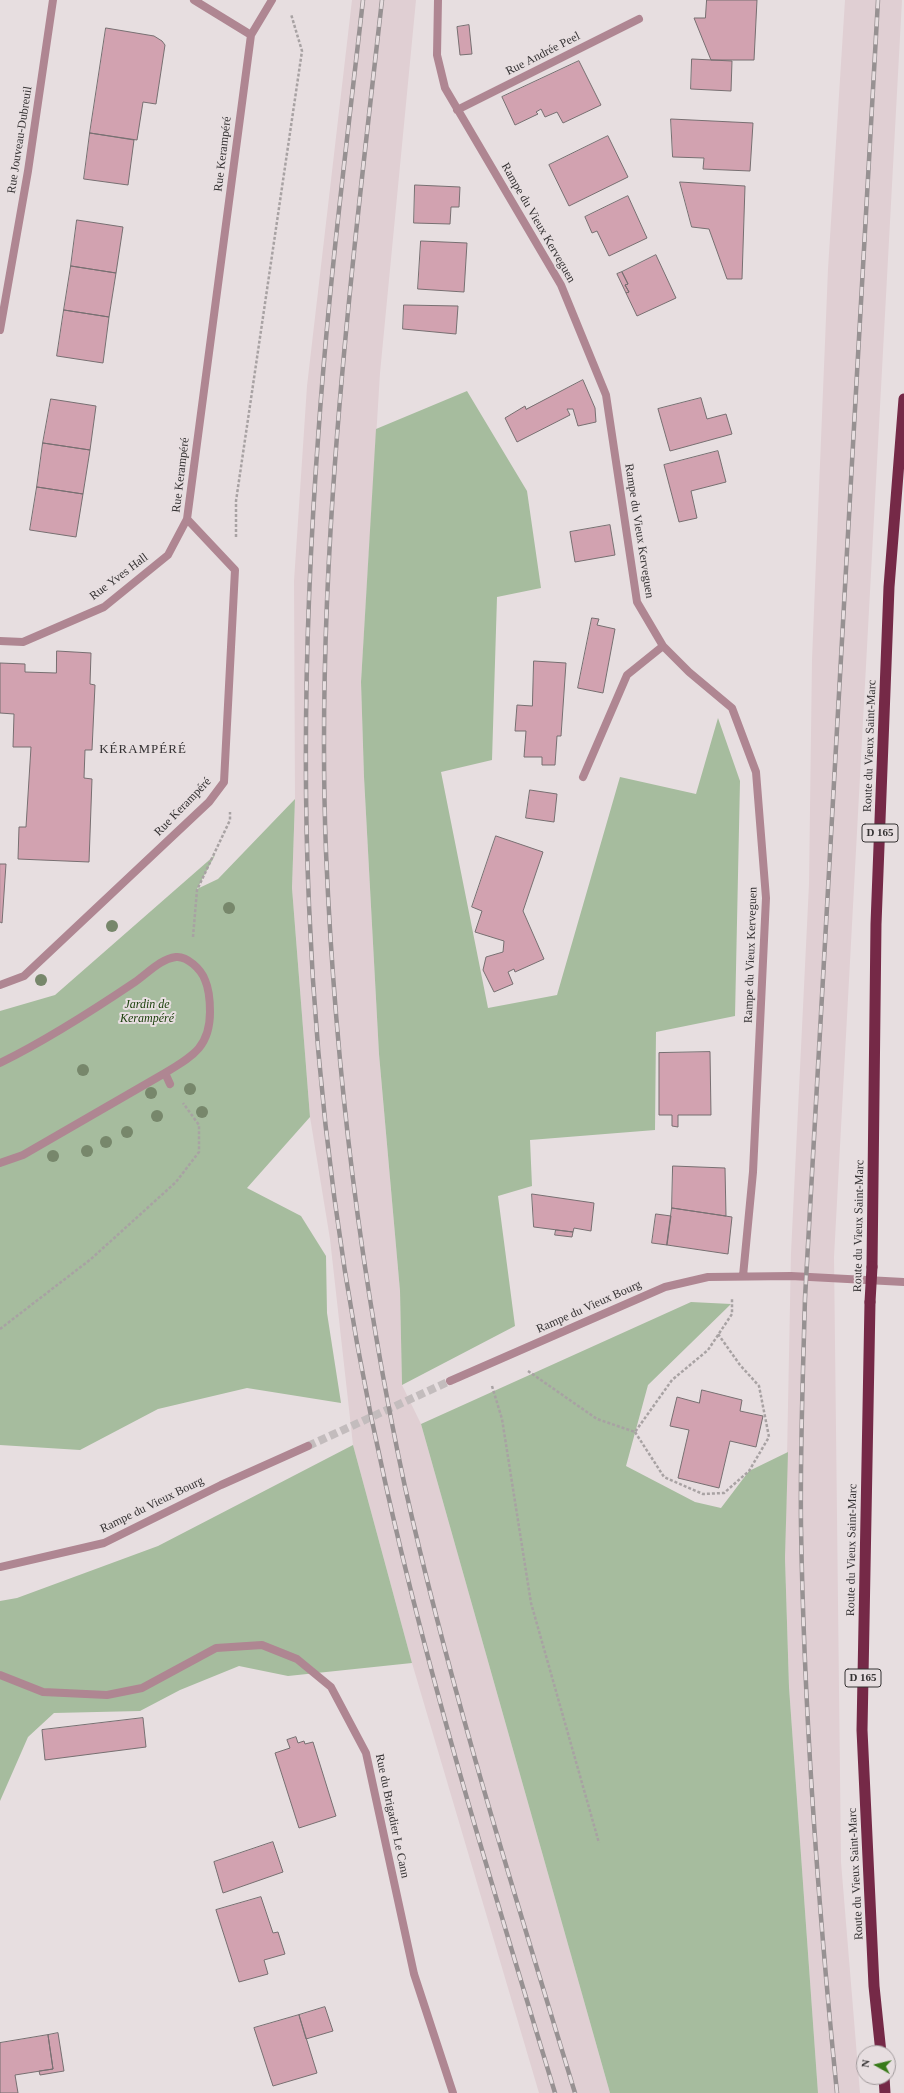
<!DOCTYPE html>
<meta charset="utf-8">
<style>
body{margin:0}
#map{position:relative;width:904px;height:2093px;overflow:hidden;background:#e7dee0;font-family:Georgia,serif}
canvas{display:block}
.north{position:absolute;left:856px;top:2045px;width:40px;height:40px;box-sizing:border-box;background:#e7dee0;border:1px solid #a0999b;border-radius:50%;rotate:278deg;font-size:11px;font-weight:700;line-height:16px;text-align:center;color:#353233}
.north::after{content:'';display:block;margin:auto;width:14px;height:18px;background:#387a19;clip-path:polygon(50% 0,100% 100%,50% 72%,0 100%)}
</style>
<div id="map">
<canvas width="904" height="2093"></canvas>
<div class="north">N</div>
</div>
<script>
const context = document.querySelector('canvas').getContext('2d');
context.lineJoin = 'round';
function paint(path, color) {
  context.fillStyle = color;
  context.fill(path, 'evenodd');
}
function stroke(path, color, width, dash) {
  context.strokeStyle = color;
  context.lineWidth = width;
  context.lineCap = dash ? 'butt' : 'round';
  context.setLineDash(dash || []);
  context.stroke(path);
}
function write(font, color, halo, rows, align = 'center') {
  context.font = font + ' Georgia,serif';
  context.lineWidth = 4;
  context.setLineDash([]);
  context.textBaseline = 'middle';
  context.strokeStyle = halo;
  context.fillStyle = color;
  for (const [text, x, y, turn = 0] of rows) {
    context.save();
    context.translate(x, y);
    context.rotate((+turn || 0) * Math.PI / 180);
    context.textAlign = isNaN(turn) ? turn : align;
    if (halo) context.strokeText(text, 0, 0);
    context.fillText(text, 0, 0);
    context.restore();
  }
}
paint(new Path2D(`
 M352 0H416L380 373 361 682 364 777 379 1054 400 1291 402 1385 421 1424 610 2093H539L412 1663 353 1445 330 1239 310 1117 292 888 295 799 294 581 307 386Z
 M845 0H902L834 1257 841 1862 860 2093H818L789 1687 785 1558 791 1253 809 884 812 659 828 269Z`), '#e0cfd3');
paint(new Path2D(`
 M467 391 527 491 541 588 497 597 492 760 441 772 488 1008 557 995 620 777 696 794 718 718 740 781 735 1016 656 1032 655 1130 530 1140 532 1186 498 1196 515 1326 402 1385 400 1291 379 1054 364 777 361 682 376 429Z
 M295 799 292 888 310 1117 247 1188 301 1216 326 1256 327 1313 341 1403 247 1388 158 1409 80 1450 0 1445V1011L55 995 215 855 197 889 218 879Z
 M691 1302 731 1304 648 1385 626 1466 695 1502 721 1508 749 1471 788 1452 785 1558 789 1687 818 2093H610L421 1424Z
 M353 1445 412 1663 288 1676 239 1666 180 1690 140 1711 54 1713 28 1737 0 1801V1601L17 1598 158 1546Z`), '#a6bc9e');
const building = new Path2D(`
 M707 0H757L754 60H711L694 18H705Z
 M469 25 472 54 460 55 457 27Z
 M106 28 154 36 162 41 165 45 156 104 143 102 137 140 90 133Z
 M692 59 732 61 731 91 691 89Z
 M579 61 601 105 563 123 557 112 545 117 541 109 536 112 538 114 515 125 502 97Z
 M671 119 753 123 750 171 703 169 704 158 673 157Z
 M90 133 134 140 128 185 84 179Z
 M608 136 628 177 569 206 549 165Z
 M680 182 745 186 742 279H727L709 229 692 227Z
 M415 185 460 187 459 207H451L450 224 414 223Z
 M628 196 647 238 609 256 597 231 592 233 585 217Z
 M77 220 123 227 116 273 71 266Z
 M421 241 467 243 464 292 418 289Z
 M656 255 676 298 637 316 626 293 629 292 625 285 628 284 622 272Z
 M71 266 116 273 109 317 64 310Z
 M622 272 628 284 625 285 629 292 626 293 617 274Z
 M404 305 458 306 456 334 403 329Z
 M64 310 109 317 103 363 57 356Z
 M583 380 595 408 596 422 578 426 573 409H567L570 415 517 442 505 418 525 406 526 409Z
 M701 398 707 419 726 414 732 434 670 451 658 409Z
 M51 399 96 406 90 450 43 443Z
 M43 443 90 450 83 494 37 487Z
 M718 451 726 482 691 491 697 518 679 522 664 465Z
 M37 487 83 494 76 537 30 530Z
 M610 525 615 555 575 562 570 532Z
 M592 618 599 619 597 625 615 629 603 693 578 688Z
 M57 651 91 653 90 684 95 685 92 750H85L84 778 92 779 89 862 18 859 19 827H26L31 747H13L14 714 0 713V663L25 664V672L56 673Z
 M534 661 566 663 561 736H557L555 765H542V757H524L526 731H515L517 705 532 706Z
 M530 790 557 794 554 822 526 818Z
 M496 836 543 852 523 911 544 959 515 972 514 969 508 972 513 984 494 992 483 970 486 957 503 952 504 941 475 932 482 911 472 907Z
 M0 864H6L2 923 0 922Z
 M710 1052 711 1115H678V1127L672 1126V1115H659V1053Z
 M673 1166 725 1168 726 1216 672 1208Z
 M532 1194 594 1203 591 1231 574 1228 573 1232 534 1227Z
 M672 1208 732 1217 728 1254 667 1245Z
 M656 1214 671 1216 667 1245 652 1243Z
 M556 1230 573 1232 572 1237 555 1235Z
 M702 1390 742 1400 740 1411 763 1416 756 1447 730 1441 719 1488 678 1478 689 1430 670 1426 677 1397 699 1403Z
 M143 1718 146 1747 45 1760 42 1730Z
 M296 1737 298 1743 304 1741 305 1744 313 1742 336 1816 299 1828 275 1753 290 1748 287 1740Z
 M273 1842 283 1872 223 1893 214 1862Z
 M261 1897 273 1933 278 1932 285 1954 264 1960 268 1974 239 1982 216 1910Z
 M325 2007 333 2031 306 2039 299 2015Z
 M299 2015 317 2073 273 2086 254 2028Z
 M58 2033 64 2071 40 2075 39 2071 53 2069 48 2035Z
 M48 2035 53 2069 15 2075 18 2093H0V2043Z`);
paint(building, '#d2a2b0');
stroke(building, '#776f71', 1);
stroke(new Path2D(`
 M308 1446 450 1381`), '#c3bcbd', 8, [8, 4]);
stroke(new Path2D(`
 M236 537V501L302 51 291 14
 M193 937 197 890 230 820V812
 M0 1329 91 1259 176 1182 199 1152V1125L183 1103
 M528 1371 597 1419 635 1432 672 1380 708 1350 732 1314V1299
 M492 1386 502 1419 531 1603 599 1843
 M635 1432 664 1477 703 1494 724 1493 749 1471 769 1437 759 1386 740 1365 718 1334`), '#a8a2a3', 2.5, [3, 2]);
stroke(new Path2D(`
 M0 1063C47 1040 92 1011 135 982 148 973 160 959 176 957 187 956 201 969 205 980 209 989 210 1003 210 1012 210 1048 191 1057 165 1073L170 1084
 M0 1163 23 1155 165 1073`), '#af8692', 8);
stroke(new Path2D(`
 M194 0 251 35
 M438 0 437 55 445 88 561 285 606 395 637 602 663 646 689 672 732 708 756 772 766 898 753 1172 743 1276
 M457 110 639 19
 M0 330 28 171 53 0
 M0 641 23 642 104 607 168 555 187 519 251 35 272 0
 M583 777 627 675 663 646
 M0 985 24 976 209 802 224 782 235 570 187 519
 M450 1381 665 1287 708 1277 791 1276 904 1282
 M0 1567 104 1543 221 1485 308 1446
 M0 1675 43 1692 107 1695 142 1688 216 1648 262 1645 297 1659 331 1687 366 1753 414 1974 453 2093`), '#af8692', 8);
stroke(new Path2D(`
 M872 1267 876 924 889 587 904 399
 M870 1302 862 1730 874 1986 881 2053
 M884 2077 885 2093`), '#752947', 11);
const rail = new Path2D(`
 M363 0C347 141 329 283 319 425 307 585 302 745 309 905 317 1100 343 1296 386 1486 432 1691 494 1892 555 2093
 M382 0C350 283 315 566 326 852 335 1065 360 1278 405 1487 451 1692 514 1892 575 2093
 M837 2093C818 1905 804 1715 801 1526 800 1450 803 1374 805 1298L878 0`);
stroke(rail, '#979192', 4.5);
stroke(rail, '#e7dee0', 3, [9]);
stroke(new Path2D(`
 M870 1302 872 1267`), '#752947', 11);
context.fillStyle = '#77876b';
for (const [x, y] of [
 [229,908],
 [112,926],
 [41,980],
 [83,1070],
 [190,1089],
 [151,1093],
 [202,1112],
 [157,1116],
 [127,1132],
 [106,1142],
 [87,1151],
 [53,1156]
]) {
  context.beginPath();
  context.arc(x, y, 6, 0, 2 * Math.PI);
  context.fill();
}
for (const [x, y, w] of [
 [880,833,36],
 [863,1678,36]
]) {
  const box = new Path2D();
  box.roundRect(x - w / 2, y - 9, w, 18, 3);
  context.fillStyle = '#e7dee0';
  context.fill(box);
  stroke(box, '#353233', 1);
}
write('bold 11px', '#353233', null, [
 ["D 165",880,833],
 ["D 165",863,1678]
]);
write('12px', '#353233', '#e7dee0', [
 ["Rue Andrée Peel",543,54,-27],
 ["Rue Jouveau-Dubreuil",20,140,-81],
 ["Rue Kerampéré",223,154,-83],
 ["Rampe du Vieux Kerveguen",538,223,60],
 ["Rue Kerampéré",181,475,-83],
 ["Rampe du Vieux Kerveguen",639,531,81],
 ["Rue Yves Hall",119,577,-37],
 ["Route du Vieux Saint-Marc",870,746,-88],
 ["Rue Kerampéré",183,807,-46],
 ["Rampe du Vieux Kerveguen",751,955,-88],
 ["Route du Vieux Saint-Marc",859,1226,-89],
 ["Rampe du Vieux Bourg",589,1307,-24],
 ["Rampe du Vieux Bourg",152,1505,-26],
 ["Route du Vieux Saint-Marc",852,1550,-89],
 ["Rue du Brigadier Le Cann",392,1816,78],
 ["Route du Vieux Saint-Marc",856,1874,-93]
]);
write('italic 12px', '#1c400c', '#e7dee0', [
 ["Jardin de",147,1005],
 ["Kerampéré",147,1019]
]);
context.letterSpacing = '1px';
write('13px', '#353233', '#e7dee0', [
 ["KÉRAMPÉRÉ",143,750]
]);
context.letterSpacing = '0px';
</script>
